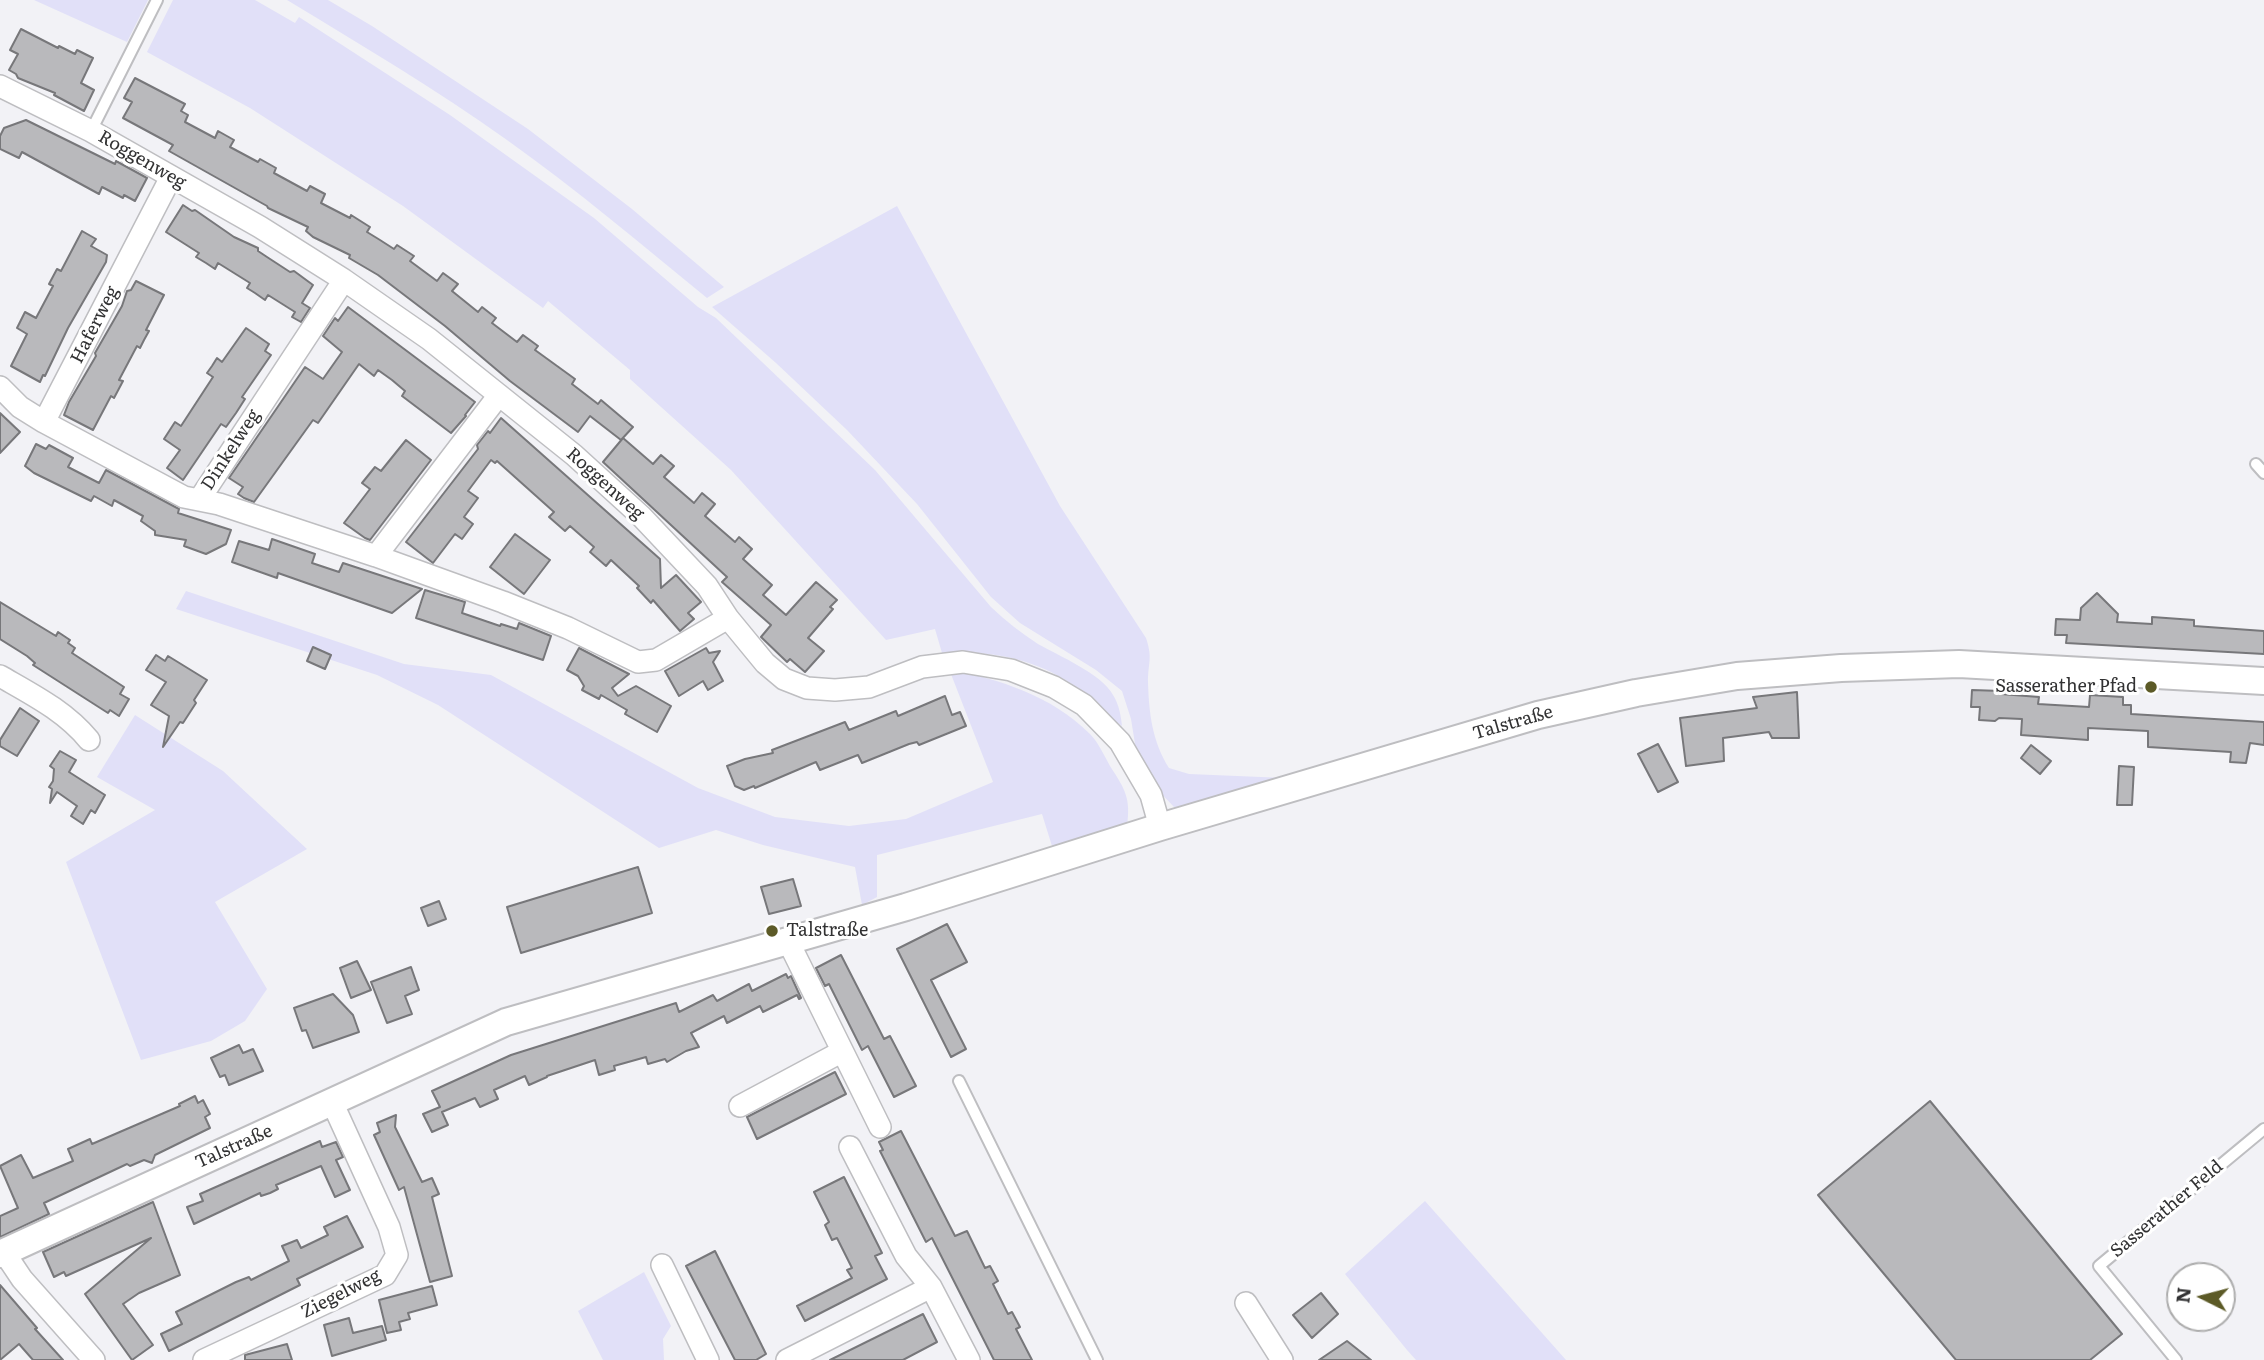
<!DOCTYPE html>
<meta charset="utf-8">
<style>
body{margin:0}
#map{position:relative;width:2264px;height:1360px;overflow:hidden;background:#f2f2f6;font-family:Literata,serif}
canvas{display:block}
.north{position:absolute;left:2166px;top:1262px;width:70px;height:70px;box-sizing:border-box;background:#fff;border:2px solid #adadad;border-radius:50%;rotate:276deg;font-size:19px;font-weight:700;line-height:28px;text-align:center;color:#323233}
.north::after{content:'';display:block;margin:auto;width:24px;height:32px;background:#5c5a27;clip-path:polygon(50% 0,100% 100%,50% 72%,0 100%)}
</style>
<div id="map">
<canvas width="2264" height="1360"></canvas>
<div class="north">N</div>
</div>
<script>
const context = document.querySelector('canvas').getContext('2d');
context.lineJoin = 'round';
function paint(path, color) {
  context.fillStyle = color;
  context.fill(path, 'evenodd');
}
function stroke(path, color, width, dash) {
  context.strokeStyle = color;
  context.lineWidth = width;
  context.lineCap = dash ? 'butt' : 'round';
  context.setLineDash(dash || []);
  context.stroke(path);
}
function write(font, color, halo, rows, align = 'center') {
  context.font = font + ' Literata,serif';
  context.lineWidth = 6;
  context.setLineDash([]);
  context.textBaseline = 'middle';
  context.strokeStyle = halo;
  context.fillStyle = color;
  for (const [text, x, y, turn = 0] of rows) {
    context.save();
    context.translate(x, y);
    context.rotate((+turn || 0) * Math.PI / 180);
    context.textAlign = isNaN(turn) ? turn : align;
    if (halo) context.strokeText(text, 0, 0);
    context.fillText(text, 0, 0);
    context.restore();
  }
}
paint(new Path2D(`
 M34 0H148L127 42Z
 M173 0H255L295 23 299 17 450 115 594 218 698 307 716 318 875 470 991 607C1006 621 1021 633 1038 644 1059 656 1102 674 1113 695 1119 704 1121 716 1122 726 1107 716 1095 702 1081 691 1040 659 993 650 942 653L935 629 886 640 731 470 630 379V370L548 301 543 308 403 206 250 108 147 52Z
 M287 0H328L372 26 528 129 632 209 724 287 707 298C641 244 576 189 507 140 436 89 361 45 287 0Z
 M897 206 1060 506 1146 638C1153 659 1148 662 1148 682 1149 713 1152 741 1169 768L1189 774 1285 778 1188 807H1174L1154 786 1136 750 1131 719 1122 691 1096 670 1020 623 991 597 917 504 847 430 776 363 712 307Z
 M186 591 404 664 491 675 698 788 775 817 849 826 906 819 993 782 949 669C1000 680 1051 695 1090 734 1098 742 1104 755 1110 766 1125 789 1131 798 1127 826L1052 846 1042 814 877 855V897L862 905 855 867 763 845 716 830 659 848 438 705 377 675 176 609Z
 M135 715 223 771 307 849 215 902 267 989 245 1021 211 1041 141 1060 66 862 155 810 97 777Z
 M1425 1201 1566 1360H1416L1407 1350 1345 1274Z
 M644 1272 671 1326 663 1339 664 1360H603L578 1311Z`), '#e1e0f8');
const building = new Path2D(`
 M21 29 58 48 59 46 75 54 77 50 93 58 81 83 94 90 84 111 54 95 55 93 18 78 16 74 9 70 18 54 10 50Z
 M135 78 185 104 181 111 188 115 185 122 215 138 218 131 234 140 230 147 258 162 260 159 276 168 274 173 307 191 310 186 325 194 321 203 350 218 351 215 370 227 367 232 380 240 394 249 397 245 414 256 410 261 437 281 443 273 458 284 452 291 478 312 482 307 496 318 492 323 517 342 523 335 538 346 535 350 575 379 572 384 598 404 601 400 633 427 621 440 590 416 578 432 510 381 445 326 378 275 349 258 350 255 313 237 306 231 308 227 268 208 267 206 169 151 173 145 123 118 132 102 124 98Z
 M26 120 115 164 116 161 147 178 135 201 124 195 123 198 102 187 99 194 22 152 19 158 0 149V136L4 128Z
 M183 205 192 211 195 210 234 237 258 248V251L267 257 290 272 294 271 313 285 302 303 310 308 301 322 292 317 295 312 268 295 265 300 255 293 247 288 250 283 218 263 215 269 206 263 196 257 199 253 166 232Z
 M82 231 96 239 91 246 107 255 106 262 68 328 45 376 43 375 40 382 11 366 27 334 17 328 25 312 36 318 53 286 49 284 57 269 61 271Z
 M136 281 164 295 146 330 149 331 144 340 140 348 137 346 119 380 123 381 114 398 111 396 93 430 64 415 69 402 96 356 95 353 122 306 127 291 131 290Z
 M348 307 475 402 465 415 466 416 451 433 402 396 405 391 392 380 378 370 374 376 359 364 318 423 313 420 254 502 244 498 238 494 243 487 229 478 305 367 323 379 342 352 323 336 335 318 338 321Z
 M246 328 269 344 265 351 271 355 242 397 245 399 236 413 226 427 221 424 183 480 167 468 180 450 164 439 175 422 181 426 213 377 207 373 212 366 217 358 222 362Z
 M0 413 20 432 0 453Z
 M501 418 660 559 661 588 676 575 701 602 688 613 694 619 680 631 653 600 651 603 637 588 639 586 611 560 606 566 590 552 594 547 570 526 565 531 549 517 554 512 497 461 495 463 491 460 468 491 478 498 464 517 473 524 462 539 455 534 433 563 406 542 478 449 477 445 488 431 490 433Z
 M623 438 653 464 661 455 674 466 664 477 694 503 702 493 715 504 705 516 735 542 739 537 752 549 743 559 772 585 763 595 786 615 816 582 837 600 830 607 833 609 808 638 824 651 805 672 790 659 787 662 761 637 771 625 722 582 727 577 603 462Z
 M406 440 431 460 370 540 365 538 344 523 370 489 362 483 375 467 381 471Z
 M36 444 46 449 49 445 73 458 68 467 99 483 106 470 179 509 178 513 231 530 226 544 206 554 184 546 186 540 155 535V531L141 521 143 516 114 500 112 506 94 496 91 501 34 473 25 466Z
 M515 534 550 560 524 594 490 567Z
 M272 539 315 554 312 563 339 572 343 563 422 589 392 613 278 573 277 578 232 562 239 541 269 550Z
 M425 590 465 602 462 613 500 626 501 624 517 629 519 623 551 636 543 660 416 618Z
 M2097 593 2118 614 2117 622 2152 624V617L2194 620V626L2264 631V654L2066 643 2067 635H2055L2056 619 2080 620 2081 608Z
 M0 602 56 636 58 632 70 640 68 643 75 648 72 653 124 687 120 694 129 699 119 716 110 710 108 713 33 665 35 663 27 656 0 639Z
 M313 647 331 655 325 669 307 661Z
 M579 648 629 674 612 688 618 696 636 686 671 706 657 732 625 714 627 710 601 695 599 699 582 690 584 686 578 676 567 670Z
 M706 648 709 653 720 651 713 662 723 681 708 690 703 681 679 696 665 671Z
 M156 655 165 661 168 656 207 680 194 700 196 703 183 723 180 722 163 747 169 716 151 705 166 682 146 670Z
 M1972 690 2001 691V694L2039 697 2038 704 2089 707 2090 695 2123 697V705H2131V714L2264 722V745L2250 743 2246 763 2230 762 2231 752 2148 747V731L2088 728V740L2021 735 2022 719 1999 718 1995 721 1979 720 1980 707H1971Z
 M1797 692 1799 738H1772L1769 732 1723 738 1724 761 1686 766 1680 718 1757 708 1753 697Z
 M945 696 952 715 960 712 966 726 919 745 917 742 909 744 862 763 858 755 820 770 816 762 755 788 754 786 744 790 735 786 727 766 745 759 773 753 772 750 845 722 849 730 896 711 898 716Z
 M20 708 39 721 17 756 0 746V740Z
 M1658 744 1678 782 1658 792 1638 754Z
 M2031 745 2051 761 2040 774 2021 758Z
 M60 751 76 760 69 772 105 795 95 813 91 810 83 824 71 816 77 806 60 794 57 792 50 803 52 789 49 787 53 781 54 769 50 766Z
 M2119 766 2134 767 2132 805H2117Z
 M638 867 652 913 521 953 507 907Z
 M793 879 801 906 769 914 761 887Z
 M439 901 446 919 428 926 421 908Z
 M947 924 967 962 931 980 966 1049 951 1057 897 949Z
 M841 955 884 1039 890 1036 916 1086 894 1097 868 1046 862 1050 829 984 825 986 816 968Z
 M357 961 371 990 351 998 340 968Z
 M411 967 419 990 405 996 412 1014 387 1023 371 982Z
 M786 974 788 978 791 976 801 998 799 999 797 995 763 1012 760 1006 727 1023 724 1016 691 1033 699 1047 686 1051 667 1062 665 1059 648 1064 646 1057 614 1066 615 1070 599 1075 595 1060 547 1076V1077L529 1085 525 1076 494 1090 498 1099 480 1107 475 1098 442 1112 448 1125 432 1132 423 1114 440 1107 432 1091 511 1055 676 1003 679 1012 713 995 717 1001 749 984 752 991Z
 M333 994 353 1015 359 1032 313 1048 306 1030 302 1031 294 1008Z
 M239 1045 243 1053 253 1049 263 1071 229 1085 225 1075 220 1077 211 1058Z
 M835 1072 846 1094 757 1139 747 1117Z
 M195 1096 198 1103 203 1100 210 1114 205 1117 210 1128 155 1155 152 1163 144 1160 130 1166 127 1164 44 1203 49 1214 0 1237V1216L18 1208 0 1166 21 1155 33 1178 73 1161 68 1149 90 1139 92 1144 180 1106 179 1104Z
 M1930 1101 2122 1334 2090 1360H1956L1818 1195Z
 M396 1115 395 1127 422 1182 432 1178 439 1194 432 1197 452 1276 430 1282 404 1187 399 1190 374 1135 380 1132 377 1123Z
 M901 1131 955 1236 967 1231 985 1268 990 1266 998 1281 993 1284 1008 1314 1012 1312 1020 1327 1016 1329 1032 1360H994L932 1238 926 1242 880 1151 883 1150 879 1142Z
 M320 1141 322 1147 336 1142 343 1157 336 1160 350 1190 335 1197 321 1166 276 1185 278 1189 270 1193 261 1196 260 1193 194 1224 187 1207 203 1201 200 1194Z
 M844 1177 882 1253 875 1256 887 1279 805 1321 797 1306 852 1278 847 1270 852 1268 837 1238 832 1240 825 1225 829 1222 814 1192Z
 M153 1202 180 1275 139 1293 123 1304 153 1345 132 1360 85 1294 151 1238 66 1276 64 1272 54 1277 43 1252Z
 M347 1216 363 1247 297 1279 300 1285 169 1351 161 1334 182 1324 176 1312 236 1282 249 1277 251 1280 289 1261 282 1246 297 1240 301 1248 328 1235 324 1227Z
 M715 1251 766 1354 756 1360H735L686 1266Z
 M0 1285 37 1328 35 1329 63 1360H33L19 1344 0 1360Z
 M432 1286 437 1305 408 1313 410 1319 399 1322 401 1330 387 1333 379 1300Z
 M1321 1293 1338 1314 1312 1338 1293 1315Z
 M923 1314 937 1342 903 1360H830Z
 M349 1318 353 1333 382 1326 386 1340 332 1356 324 1325Z
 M1347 1341 1371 1360H1319Z
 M287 1344 292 1360H245V1355Z`);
paint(building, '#b9b9bc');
stroke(building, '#77777a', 2);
const service = new Path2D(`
 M91 131 157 0
 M2256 464 2264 473
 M959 1081 1097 1360
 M2176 1360 2099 1266 2264 1129`);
const minor = new Path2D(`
 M0 86 91 131 260 227 344 280 429 339 574 455 641 516 707 586 728 618 765 663 784 679 807 688 835 690 869 687 922 667 963 662 1011 670 1054 687 1084 705 1120 742 1151 795 1160 827
 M344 280 199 500 219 504 376 556 503 602 568 628 638 662 656 660 728 618
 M0 387 20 407 44 422 171 177
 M44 422 184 497 199 500
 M376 556 499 395
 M0 676C33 695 65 711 89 740
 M788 941 880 1127
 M740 1106 841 1052
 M850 1147 906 1256 931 1287 969 1360
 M4 1252 22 1279 94 1360
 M662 1265 708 1360
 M1246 1303 1282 1360
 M204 1360 385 1275 397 1255 389 1227 332 1102
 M787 1360 931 1287`);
const tertiary = new Path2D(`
 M0 1254 506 1022 906 907 1160 827 1538 715 1636 693 1737 676 1841 668 1959 664 2264 681`);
stroke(service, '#bebec1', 14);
stroke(minor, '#bebec1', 24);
stroke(tertiary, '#bebec1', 30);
stroke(service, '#fff', 10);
stroke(minor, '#fff', 21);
stroke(tertiary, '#fff', 26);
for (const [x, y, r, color] of [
 [2151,687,7,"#5c5a27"],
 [772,931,7,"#5c5a27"]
]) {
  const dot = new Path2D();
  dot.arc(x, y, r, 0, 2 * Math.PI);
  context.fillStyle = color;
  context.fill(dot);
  stroke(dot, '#fff', 2.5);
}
write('18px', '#323233', '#fff', [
 ["Roggenweg",142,160,30],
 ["Haferweg",95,325,-63],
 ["Dinkelweg",231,450,-57],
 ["Roggenweg",605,484,42],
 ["Talstraße",1513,723,-16],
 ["Talstraße",234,1147,-24],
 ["Sasserather Feld",2167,1209,-40],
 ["Ziegelweg",341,1294,-27]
]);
write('18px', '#323233', '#fff', [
 ["Sasserather Pfad",2137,687],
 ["Talstraße",786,931,"left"]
], 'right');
</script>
